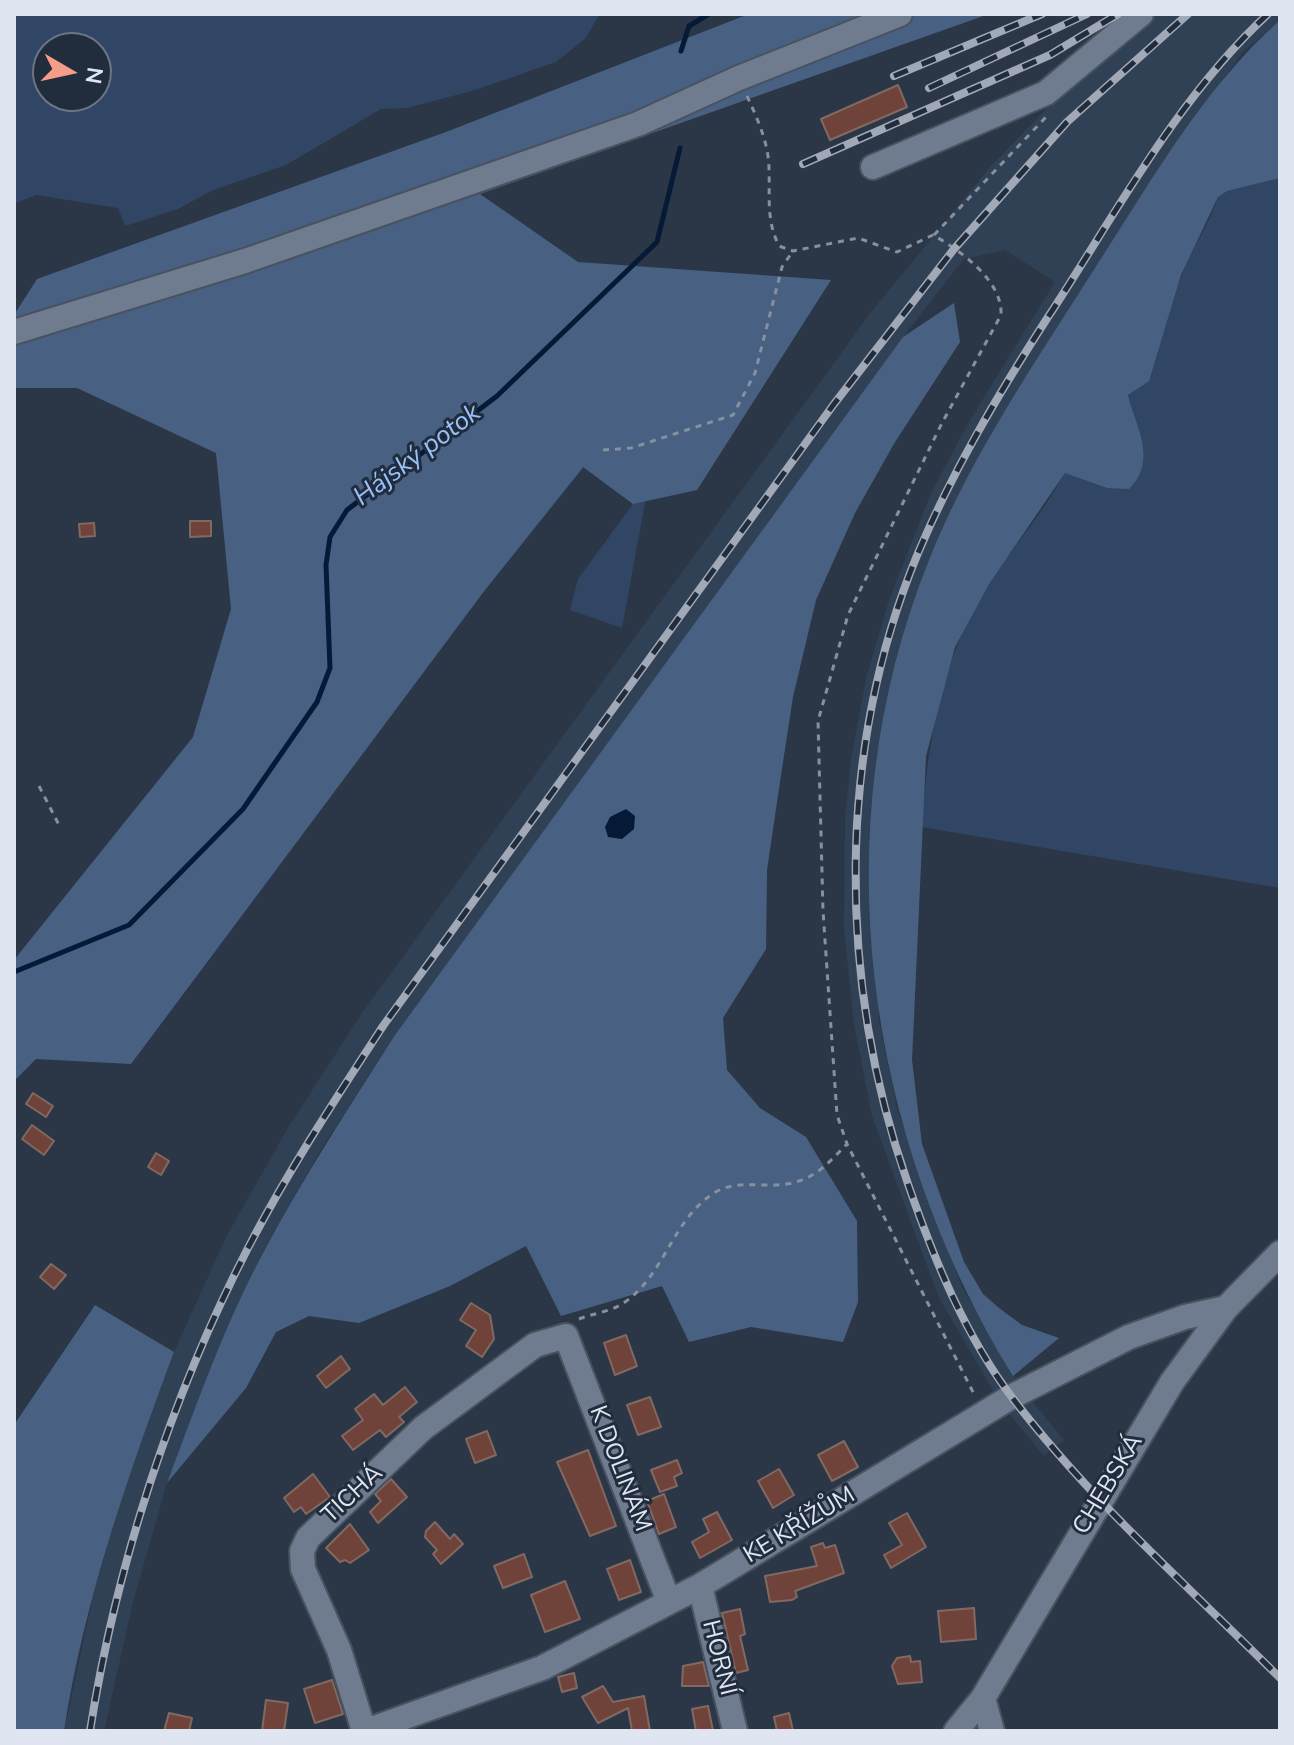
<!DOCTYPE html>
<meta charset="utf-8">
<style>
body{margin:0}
#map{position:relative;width:1294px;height:1745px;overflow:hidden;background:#2b3747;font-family:"Nunito Sans",sans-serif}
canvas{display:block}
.frame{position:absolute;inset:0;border:16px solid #dfe6f1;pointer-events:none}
.north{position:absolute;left:32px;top:32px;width:80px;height:80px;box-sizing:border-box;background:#212c3c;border:2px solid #6d7684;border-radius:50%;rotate:99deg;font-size:22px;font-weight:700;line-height:32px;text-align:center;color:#dfe6f1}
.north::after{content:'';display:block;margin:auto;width:28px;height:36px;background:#f49e89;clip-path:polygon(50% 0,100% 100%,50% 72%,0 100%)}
</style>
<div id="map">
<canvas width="1294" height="1745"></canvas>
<div class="frame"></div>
<div class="north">N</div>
</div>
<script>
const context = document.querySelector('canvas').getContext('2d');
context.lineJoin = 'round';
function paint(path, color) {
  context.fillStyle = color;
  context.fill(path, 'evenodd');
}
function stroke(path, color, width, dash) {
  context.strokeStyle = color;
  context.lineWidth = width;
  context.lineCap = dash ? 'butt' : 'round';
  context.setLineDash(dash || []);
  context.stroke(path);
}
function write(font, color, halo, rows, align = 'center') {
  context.font = font + ' "Nunito Sans",sans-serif';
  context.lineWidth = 6;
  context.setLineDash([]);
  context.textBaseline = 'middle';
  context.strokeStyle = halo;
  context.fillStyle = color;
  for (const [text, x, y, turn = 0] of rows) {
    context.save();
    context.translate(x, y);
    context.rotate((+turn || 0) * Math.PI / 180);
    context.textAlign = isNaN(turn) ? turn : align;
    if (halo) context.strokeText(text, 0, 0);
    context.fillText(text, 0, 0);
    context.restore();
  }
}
paint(new Path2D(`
 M1149 14H1280V20L1242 53 1176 145 992 432 928 562 892 681 877 762 879 1021 897 1109 962 1287 1022 1389 1064 1440 1044 1456 1001 1404 939 1298 872 1116 854 1024 844 929 845 819 851 758 867 675 889 600 931 493 970 420 1055 282 1005 250 964 259 903 337 395 1035 323 1146 261 1255 211 1367 167 1483 133 1602 104 1731H64L94 1592 129 1470 174 1352 226 1237 289 1126 362 1013 871 312 990 167 1050 105Z`), '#304055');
paint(new Path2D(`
 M14 14H600L585 39 556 62 475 90 407 108 381 109 286 165 213 190 178 209 125 226 118 208 36 195 14 204ZM48 48H96V96H48Z
 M1280 178V888L922 827C927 742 942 656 989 583 1014 546 1044 512 1065 472L1107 488 1133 412 1128 395C1163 359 1164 322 1181 277 1191 249 1209 225 1218 197L1226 191Z
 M654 453 622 628 570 610 578 579 633 504 584 467 485 590 503 461Z`), '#314664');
paint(new Path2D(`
 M749 14H989L480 194 578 262 831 280 697 490 633 504 583 467 485 590 131 1064 36 1059 14 1081V960L193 737 231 609 216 453 77 388H14V315L37 279 446 132Z
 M1280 20V178L1227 191 1218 197 1181 275 1149 381 1128 395C1136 428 1158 460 1129 489L1107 488 1065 473 989 584 955 647 926 756 912 1060 922 1144 964 1262 983 1294 999 1308 1022 1325 1059 1338 1013 1376C864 1134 821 828 929 560 969 460 1030 370 1088 279 1146 190 1200 91 1280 20Z
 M954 303 960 342 895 442 855 513 816 600 793 697 781 775 767 870 766 949 723 1018 727 1070 760 1108 806 1137 857 1221 858 1302 843 1342 751 1327 689 1342 662 1286 561 1316 526 1246 450 1286 359 1323 309 1316 276 1332 246 1388 167 1483C196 1406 224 1326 263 1253 303 1178 349 1107 395 1035L903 337Z
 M95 1305 174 1352C128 1475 84 1601 64 1731H14V1425Z`), '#486183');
paint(new Path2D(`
 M626 809 635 816 634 829 622 839 608 837 605 827 610 817Z`), '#051a37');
stroke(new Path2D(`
 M681 51 689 26 709 14
 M14 972 129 925 243 809 317 702 330 668 326 565 330 537 347 510 497 396 657 242 680 148`), '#051a37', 5);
const building = new Path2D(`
 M898 85 907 107 830 140 821 119Z
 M190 521H211V536L190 537Z
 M94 523 95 536 80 537 79 524Z
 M33 1093 53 1106 46 1117 26 1104Z
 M32 1125 54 1141 44 1155 22 1139Z
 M156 1153 169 1161 161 1175 148 1167Z
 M51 1264 66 1275 54 1289 40 1277Z
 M471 1303 490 1315 494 1339 482 1357 466 1346 476 1330 460 1320Z
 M626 1335 637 1366 615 1375 604 1343Z
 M341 1356 350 1369 326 1388 317 1376Z
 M405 1387 417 1402 399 1417 404 1422 386 1437 380 1430 353 1450 342 1436 363 1420 355 1409 374 1394 383 1405Z
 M650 1397 661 1427 638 1435 627 1405Z
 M487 1431 496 1455 475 1463 466 1439Z
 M844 1441 858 1467 832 1481 818 1455Z
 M588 1450 616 1526 590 1536 557 1462Z
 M677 1460 682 1473 674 1477 677 1486 660 1492 651 1470Z
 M779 1469 794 1495 773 1508 758 1481Z
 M313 1474 330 1497 306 1514 301 1507 294 1512 284 1498Z
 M391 1479 407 1497 378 1523 370 1512 381 1501 375 1494Z
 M664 1494 676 1527 659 1534 647 1501Z
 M717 1512 732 1540 700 1558 692 1542 709 1532 703 1519Z
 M907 1513 926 1547 891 1568 884 1555 902 1545 889 1523Z
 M435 1522 450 1539 454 1534 463 1544 441 1564 433 1554 437 1550 425 1537 426 1531Z
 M350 1524 369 1550 350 1563 345 1560 340 1562 326 1548Z
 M823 1543 825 1548 835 1545 844 1573 795 1591 797 1597 792 1600 770 1602 765 1576 817 1566 811 1547Z
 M524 1554 532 1577 503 1588 494 1566Z
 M630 1560 641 1592 619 1600 607 1569Z
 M565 1581 580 1619 545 1632 531 1595Z
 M974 1608 976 1639 941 1642 938 1611Z
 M740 1609 745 1634 740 1636 748 1670 736 1673 722 1613Z
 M910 1656 911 1662 920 1661 922 1682 898 1684 892 1666 897 1658Z
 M703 1662 709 1686H682L683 1666Z
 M574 1673 577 1688 562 1692 558 1677Z
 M332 1680 343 1714 315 1723 304 1689Z
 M603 1686 613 1702 644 1696 650 1731H632L628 1708 598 1723 582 1697Z
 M266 1700 288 1703 284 1731H262Z
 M708 1706 713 1731H696L692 1709Z
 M169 1713 192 1718 189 1731H164Z
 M789 1713 793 1731H777L774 1717Z`);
paint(building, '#6f4339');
stroke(building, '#816962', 2);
const minor = new Path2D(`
 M873 167 1046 93 1141 14
 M14 332 245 261 638 124 739 78 900 14
 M700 1586 735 1731
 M983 1698 992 1731
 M364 1731 339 1650 303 1569 302 1551 308 1538 423 1428 535 1345 566 1336 669 1602
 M366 1731 542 1668 700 1586 1011 1397 1129 1337 1185 1317 1226 1308
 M956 1731 983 1698 1172 1382 1226 1308 1280 1253`);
stroke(minor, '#485260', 28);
stroke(new Path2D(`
 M747 96C758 120 769 144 769 170 770 198 766 220 779 246L793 251 858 238 897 252 933 235C961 251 1003 281 1001 315L942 423 848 615 818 721 823 911 837 1115 847 1144 975 1396
 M934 235 1047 116
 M603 450 631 448 733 415 755 373 782 267 793 251
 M39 786 59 825
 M579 1319C594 1313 611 1312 625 1302 665 1274 672 1220 714 1193 739 1177 772 1191 799 1181 819 1175 833 1158 847 1144`), '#87909e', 3, [6, 6]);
stroke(minor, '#6f7c8f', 24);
const rail = new Path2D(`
 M1268 14C1177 98 1115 215 1048 317 999 393 953 470 918 553 835 753 838 983 908 1184 934 1259 965 1336 1014 1400 1091 1501 1190 1588 1280 1678
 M894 76 1042 14
 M929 88 1087 14
 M803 164 1050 55 1118 14
 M90 1731C116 1566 171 1397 248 1248 288 1171 336 1098 383 1026L834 404 954 249 1067 122 1188 14`);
stroke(rail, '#a1a9b6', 8);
stroke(rail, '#212c3c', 5, [15]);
write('24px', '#dfe6f1', '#212c3c', [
 ["K DOLINÁM",619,1469,69],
 ["CHEBSKÁ",1109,1485,-59],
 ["TICHÁ",353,1495,-43],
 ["KE KŘÍŽŮM",800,1526,-31],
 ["HORNÍ",718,1658,76]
]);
write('italic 26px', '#99c2fc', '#212c3c', [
 ["Hájský potok",418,456,-37]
]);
</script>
